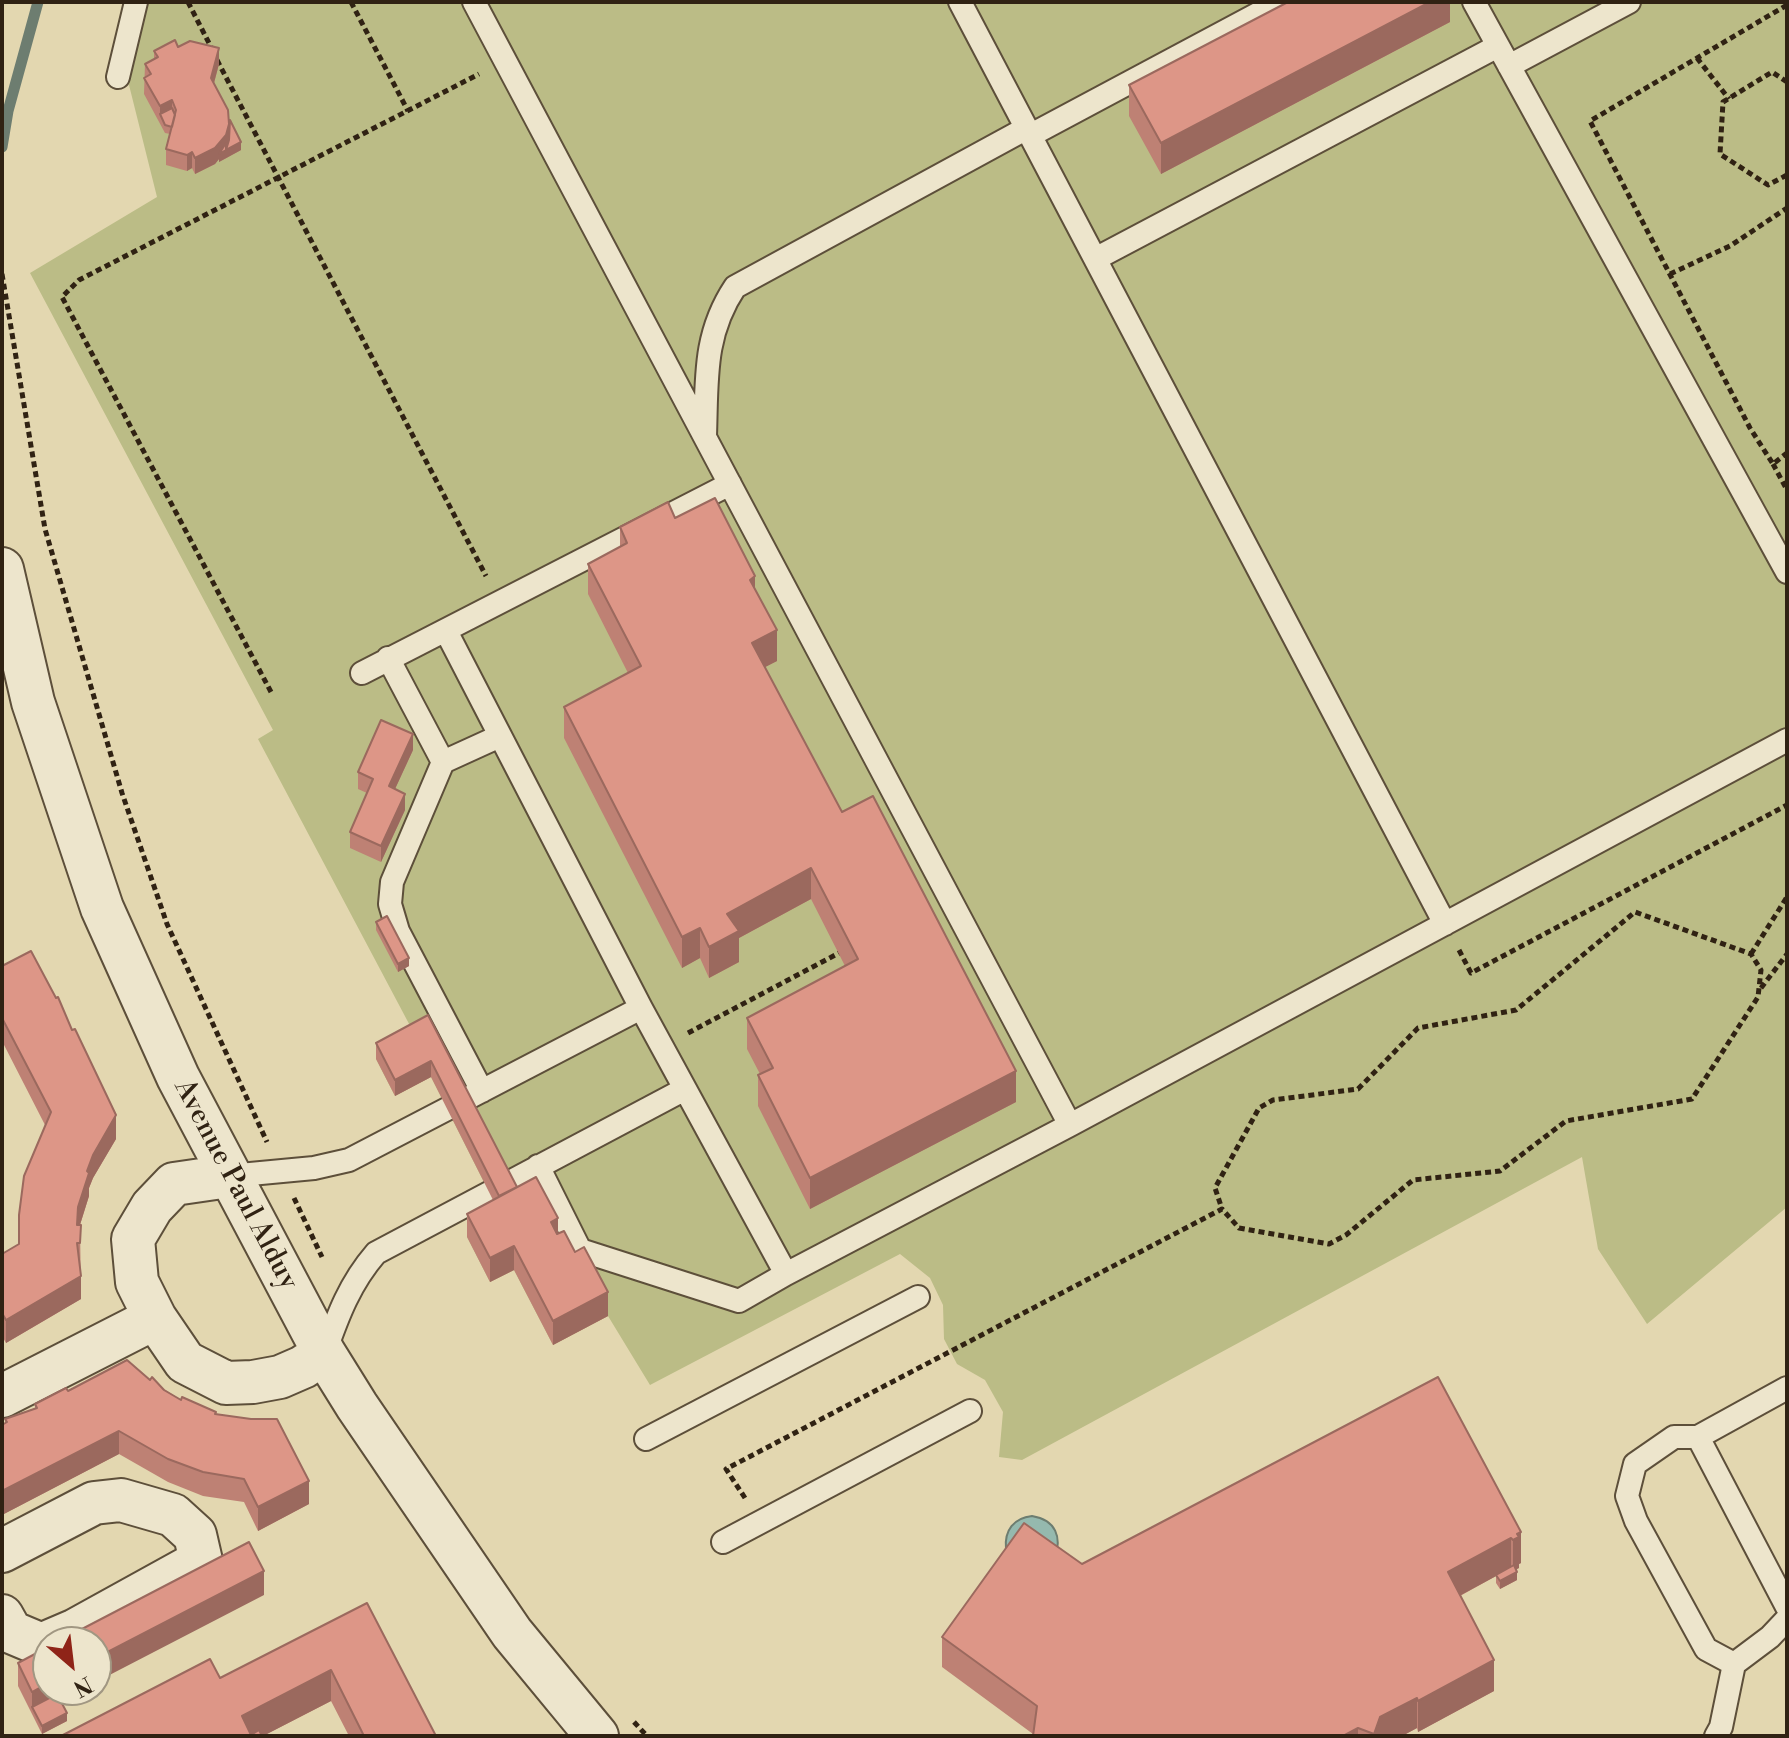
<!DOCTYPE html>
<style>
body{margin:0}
#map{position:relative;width:1789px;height:1738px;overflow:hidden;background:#e3d7b0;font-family:"Libre Bodoni",serif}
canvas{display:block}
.frame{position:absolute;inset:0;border:4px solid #302213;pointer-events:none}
.north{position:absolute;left:32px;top:1626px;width:80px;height:80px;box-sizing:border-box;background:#ede5cc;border:2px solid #a19782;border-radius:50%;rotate:152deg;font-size:22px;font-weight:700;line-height:32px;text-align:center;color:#302213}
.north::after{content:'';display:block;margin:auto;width:28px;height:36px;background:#8f2418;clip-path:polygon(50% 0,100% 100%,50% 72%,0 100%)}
</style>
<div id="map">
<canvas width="1789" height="1738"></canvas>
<div class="frame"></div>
<div class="north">N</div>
</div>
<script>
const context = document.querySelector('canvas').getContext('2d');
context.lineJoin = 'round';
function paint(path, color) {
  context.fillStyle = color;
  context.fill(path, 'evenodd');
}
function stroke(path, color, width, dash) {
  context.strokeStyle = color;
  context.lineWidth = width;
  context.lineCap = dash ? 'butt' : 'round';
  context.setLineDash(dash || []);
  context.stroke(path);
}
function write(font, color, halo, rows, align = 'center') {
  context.font = font + ' "Libre Bodoni",serif';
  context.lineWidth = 8;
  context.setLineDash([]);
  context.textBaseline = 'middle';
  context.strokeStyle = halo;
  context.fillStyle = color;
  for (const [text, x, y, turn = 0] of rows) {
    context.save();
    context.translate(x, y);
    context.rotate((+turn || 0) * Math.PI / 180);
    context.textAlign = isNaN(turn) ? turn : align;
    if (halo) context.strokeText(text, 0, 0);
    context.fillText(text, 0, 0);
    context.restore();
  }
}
paint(new Path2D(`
 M141 2H1787V1207L1647 1324 1598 1249 1582 1157 1022 1460 999 1457 1003 1412 985 1380 957 1364 944 1339 943 1305 930 1278 900 1254 650 1385 608 1316 553 1345 514 1270 490 1282 467 1237 502 1218 431 1077 395 1096 376 1059 416 1037 258 739 273 730 30 273 157 197 128 81Z`), '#bbbc86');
const water = new Path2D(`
 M1032 1516C1056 1520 1062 1537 1055 1558L1006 1549C1004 1530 1014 1518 1032 1516Z`);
paint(water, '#95b9ae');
stroke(water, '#6d7d70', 2);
stroke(new Path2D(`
 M2 147 8 111 38 2`), '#6d7d70', 11);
const service = new Path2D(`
 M474 2 1070 1125
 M960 2 1445 924
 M1474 2 1787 572
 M1509 66 1629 2
 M118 77 136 2
 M1031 135 1280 2
 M1097 258 1498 46
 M705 436C707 380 703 335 735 287L1027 128
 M446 631 641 1008 786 1274 1070 1125 1787 740
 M388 658 443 762
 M362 673 730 484
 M482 1091 398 931 390 904 392 882 443 762 500 736
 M538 1166 580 1250 739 1301 786 1274
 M229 1176 314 1168 349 1160 641 1008
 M325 1352C338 1315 350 1283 376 1253L685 1089
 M1698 1437 1787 1388
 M646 1439 918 1297
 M723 1542 970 1411
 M1734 1664 1706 1649 1636 1521 1627 1496 1635 1464 1674 1437H1698L1787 1607
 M1716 1736 1721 1727 1734 1664 1770 1637 1787 1619`);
const minor = new Path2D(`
 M2 569 33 702 102 908 178 1077 324 1353 357 1406 512 1633 597 1736
 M229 1176 174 1184 152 1207 133 1239 137 1282 155 1318 185 1362 226 1383 253 1382 280 1377 303 1367 324 1353
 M2 1396 155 1318
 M2 1551 94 1503 121 1500 173 1515 195 1535 201 1561 76 1630 48 1642
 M2 1616 11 1632 42 1645 48 1642`);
stroke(service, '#5d4f3a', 26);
stroke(minor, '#5d4f3a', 46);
stroke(new Path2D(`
 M188 2 213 51
 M351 2 408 111
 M1787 5 1590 121 1750 428 1773 464 1787 453
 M1697 58 1729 99
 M217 60 486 576
 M1787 82 1772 72 1723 102 1720 154 1768 185 1787 175
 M2 274 45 529 122 793 167 924 267 1142
 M1670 274 1730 246 1787 208
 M1773 464 1787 490
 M271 692 62 297 79 280 479 74
 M1459 950 1471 973 1787 805
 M1751 954 1787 897
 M1761 988 1787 954
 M688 1033 839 953
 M294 1198 322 1257
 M745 1498 726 1469 1222 1209 1239 1228 1329 1244 1346 1235 1413 1180 1500 1171 1566 1121 1692 1099 1758 997 1761 970 1751 954 1635 912 1516 1010 1418 1028 1358 1089 1273 1100 1259 1108 1215 1188 1222 1209
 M634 1722 647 1736`), '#302213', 5, [6, 4]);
stroke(service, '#ede5cc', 22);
stroke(minor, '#ede5cc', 42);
paint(new Path2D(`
 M1450 2V22L1161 174 1129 116V85Z
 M178 47 219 64 214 83 241 150 219 162V159L215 164 195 174 192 168 187 171 166 165V149L170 134 165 133 144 94 145 64 154 59V51Z
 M675 518 755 590 777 661 764 667 842 812 1016 1102 810 1209 758 1106V1075L760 1074 747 1049V1018L845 966 811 899 739 938V962L709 978 700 958 682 968 564 738V707L628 673 588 594V564L620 547V527Z
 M413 750 395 789 405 810 381 862 350 848V832L367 793 358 789V772Z
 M376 922 409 966 398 972 376 930Z
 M2 966 116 1139 93 1178 89 1188V1196L80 1225 81 1299 6 1343 2 1336V1254L19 1244 45 1125 2 1041Z
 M428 1015 517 1187 558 1234 572 1246 608 1316 553 1345 514 1270 490 1282 467 1237V1214L493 1200 431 1077 395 1096 376 1059V1043Z
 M150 1380 181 1400 216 1414 309 1504 258 1531 244 1502 203 1496 168 1482 119 1454 2 1515V1425L5 1423V1419L35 1408V1404L68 1391Z
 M1521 1532V1563L1519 1564V1568L1516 1569 1517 1580 1500 1589 1496 1583V1576L1460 1596 1494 1691 1418 1732 1417 1728 1402 1736H1033V1734L942 1667V1637L1082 1564Z
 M367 1603 436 1736H349L331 1701 263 1736H61L220 1678Z
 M18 1663 48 1690H81L60 1701 67 1721 42 1734 18 1686Z`), '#be8174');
paint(new Path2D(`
 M1430 2H1450V22L1161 174V143Z
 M219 48V64L211 94V78Z
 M172 100V116L160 114V106Z
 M229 124 241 142V150L219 162V159L215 164 195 174V158Z
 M192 152V168L187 171V155Z
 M755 576V606L750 580Z
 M777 630V661L752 674V643Z
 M413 734V750L389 802V786Z
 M405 794V810L381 862V846Z
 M811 868V899L739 938V962L709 978V947L727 914Z
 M700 928V958L682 968V937Z
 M409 958V966L398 972V964Z
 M431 1061V1077L395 1096V1080Z
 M1016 1071V1102L810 1209V1178Z
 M116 1115V1139L93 1178 89 1188V1196L78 1231 77 1225 78 1207 87 1171 93 1155Z
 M558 1218V1242L551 1222Z
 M514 1246V1270L490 1282V1258Z
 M81 1276V1299L6 1343V1320Z
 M608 1292V1316L553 1345V1321Z
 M119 1431V1454L2 1515V1491Z
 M309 1481V1504L258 1531V1507Z
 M1521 1532V1563L1519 1564V1568L1513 1571V1540L1517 1534Z
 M1511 1538V1568L1448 1602V1572Z
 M264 1571V1595L96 1682V1658Z
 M1517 1572V1580L1500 1589V1581Z
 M1494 1660V1691L1418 1732V1701Z
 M331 1670V1701L263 1736H242V1716Z
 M48 1683V1690H81L35 1714 32 1707V1692Z
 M1417 1698V1728L1402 1736H1374L1380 1717Z
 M67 1713V1721L42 1734V1726Z
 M1358 1728V1736H1343Z`), '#9b695e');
const building = new Path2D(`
 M1288 2H1430L1161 143 1129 85Z
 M175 40 178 47 190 41 219 48 211 78 228 110 229 124 226 135 215 148 195 158 192 152 187 155 166 149 176 110 172 100 160 106 144 78 151 74 145 64 158 57 154 51Z
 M172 108 175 115 172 127 165 125 160 114Z
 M230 120 241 142 226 150 229 140Z
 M226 143V150L219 154Z
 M715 498 755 576 750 580 777 630 752 643 842 812 873 796 1016 1071 810 1178 758 1075 773 1068 747 1018 858 959 811 868 727 914 739 931 709 947 700 928 682 937 564 707 641 666 588 564 627 543 620 527 668 502 675 518Z
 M381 720 413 734 389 786 405 794 381 846 350 832 373 779 358 772Z
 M387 916 409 958 398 964 376 922Z
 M31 951 56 998 58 997 72 1030 75 1029 116 1115 93 1155 87 1171 89 1173 78 1207 77 1225H81L80 1243H77L81 1276 6 1320 2 1313V1254L19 1244V1215L24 1176 51 1112 2 1018V966Z
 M428 1015 517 1187 499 1196 431 1061 395 1080 376 1043Z
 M536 1177 558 1218 551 1222 557 1234 564 1231 575 1252 584 1247 608 1292 553 1321 514 1246 490 1258 467 1214Z
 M127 1360 150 1380 152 1377 164 1390 181 1400 182 1397 216 1412 215 1414 251 1419H277L309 1481 258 1507 244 1479 203 1472 168 1459 119 1431 2 1491V1425L7 1422 5 1419 37 1408 35 1404 66 1388 68 1391Z
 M1438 1377 1521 1532 1517 1534 1519 1537 1513 1540 1511 1538 1448 1572 1494 1660 1418 1701 1417 1698 1380 1717 1374 1734 1358 1728 1343 1736H1033L1037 1706 942 1637 1024 1523 1082 1564Z
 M249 1542 264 1571 96 1658V1642H57Z
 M1514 1565 1517 1572 1500 1581 1496 1575Z
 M367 1603 436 1736H364L331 1670 242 1716 251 1735 259 1730 262 1736H61L210 1659 220 1678Z
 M48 1647V1683L32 1692 18 1663Z
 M57 1694 67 1713 42 1726 32 1707Z`);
paint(building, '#dd9687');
stroke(building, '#9b695e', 2);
write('28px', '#302213', '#ede5cc', [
 ["Avenue Paul Alduy",235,1185,62]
]);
</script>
